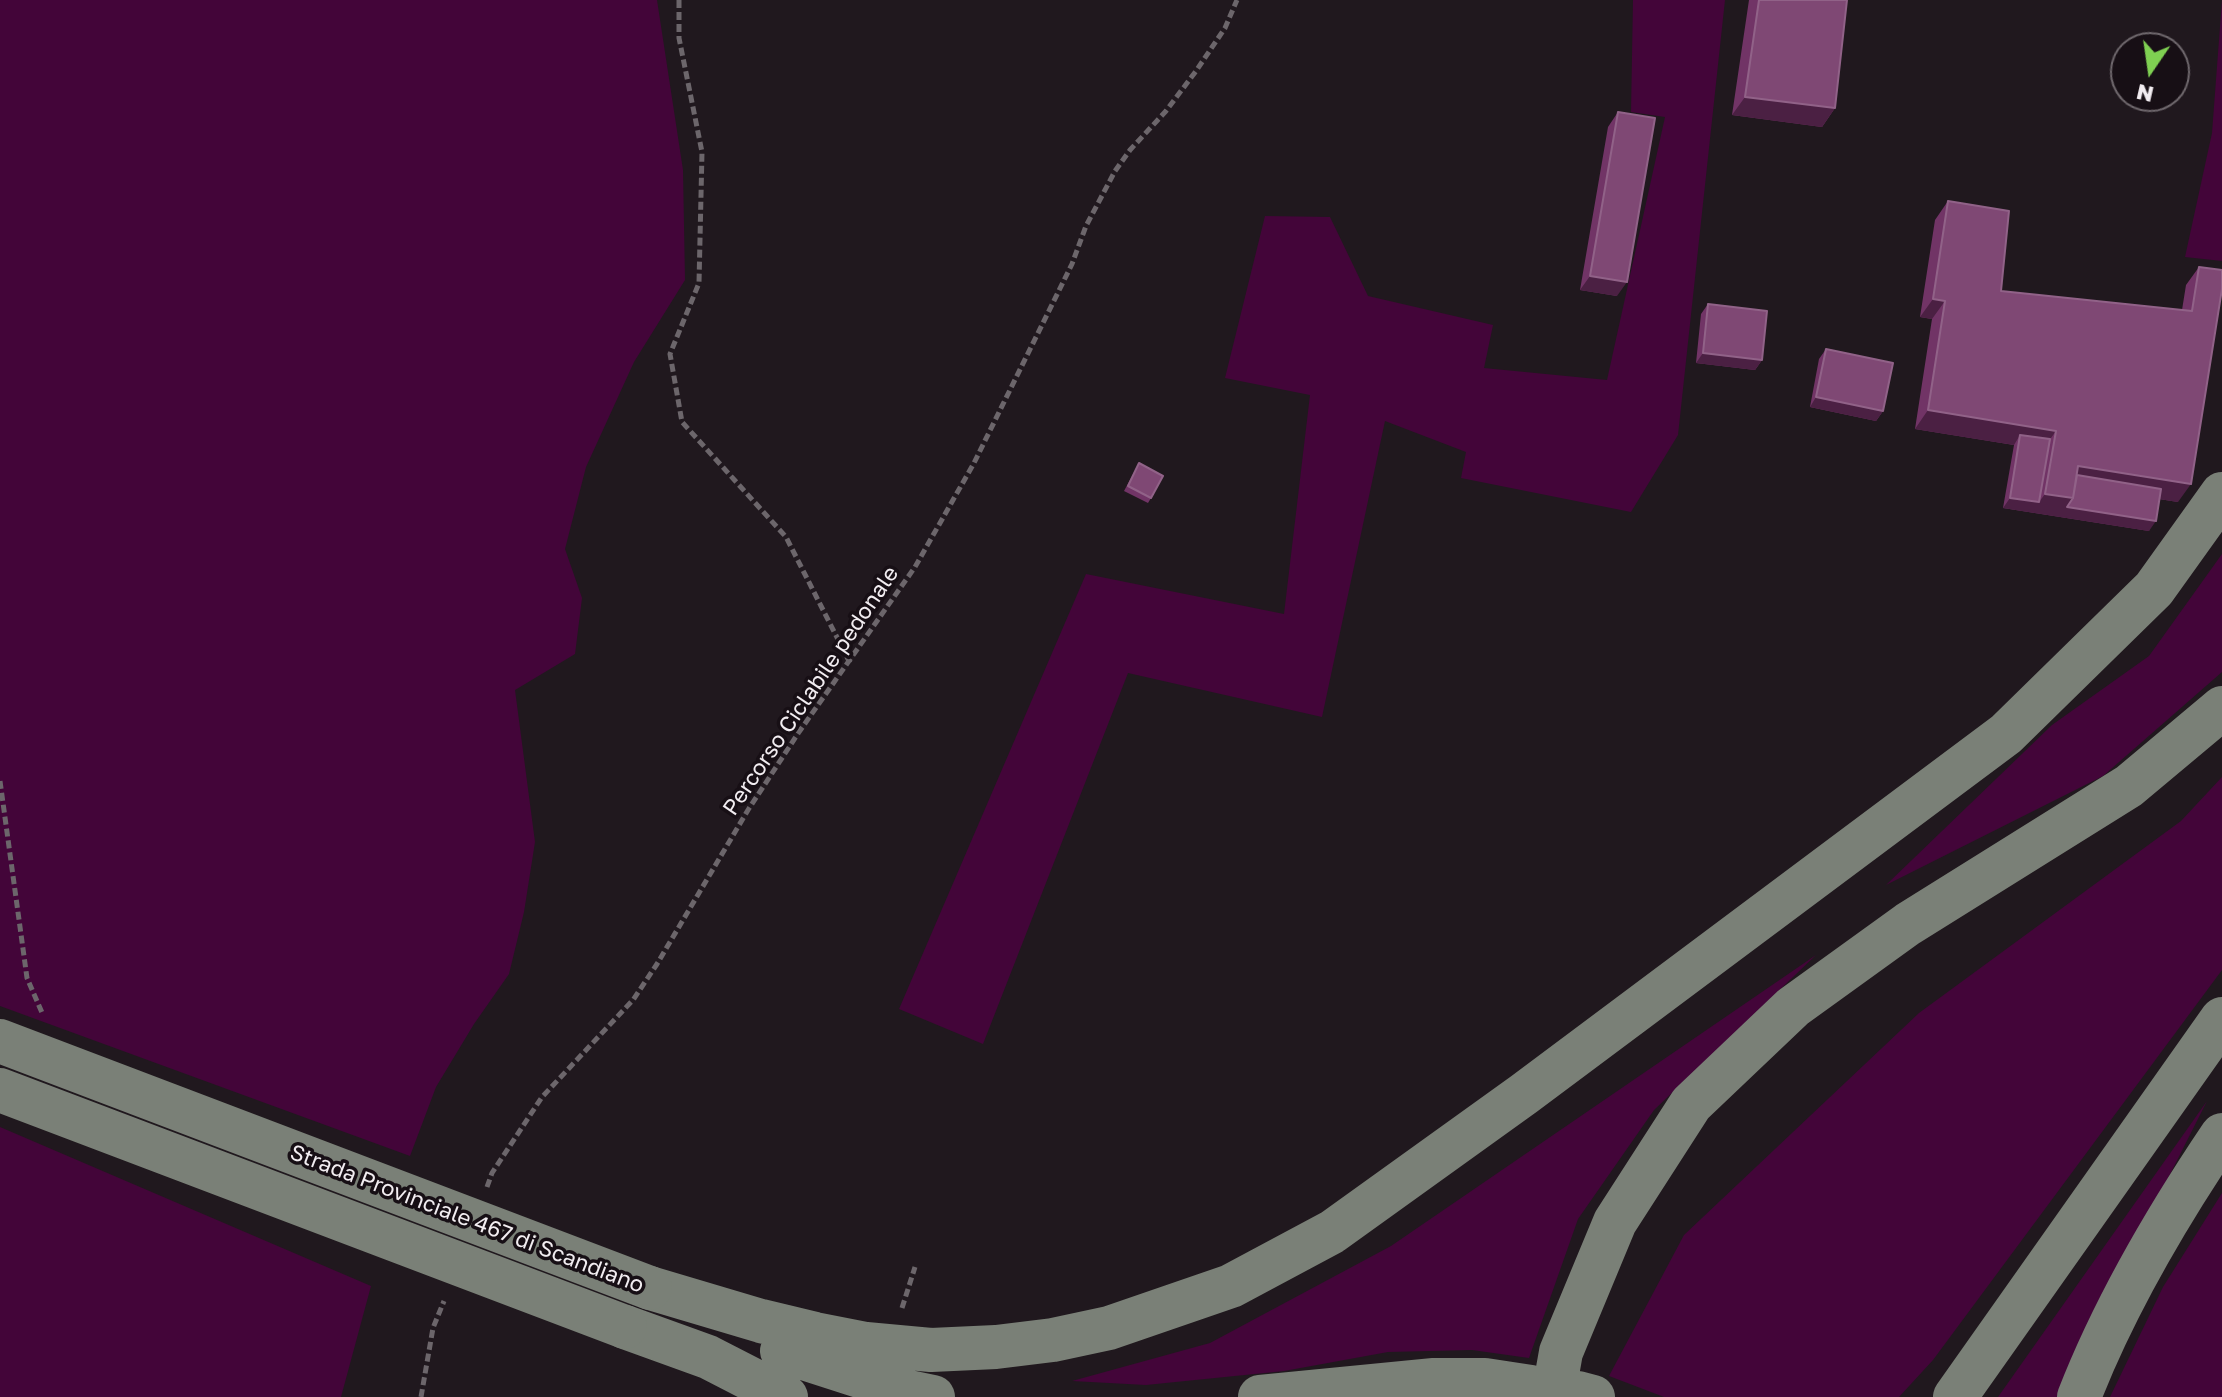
<!DOCTYPE html>
<style>
body{margin:0}
#map{position:relative;width:2222px;height:1397px;overflow:hidden;background:#20181e;font-family:"Golos Text",sans-serif}
canvas{display:block}
.north{position:absolute;left:2110px;top:32px;width:80px;height:80px;box-sizing:border-box;background:#170f15;border:2px solid #6f686d;border-radius:50%;rotate:193deg;font-size:22px;font-weight:700;line-height:32px;text-align:center;color:#f2edf1}
.north::after{content:'';display:block;margin:auto;width:28px;height:36px;background:#7fd052;clip-path:polygon(50% 0,100% 100%,50% 72%,0 100%)}
</style>
<div id="map">
<canvas width="2222" height="1397"></canvas>
<div class="north">N</div>
</div>
<script>
const context = document.querySelector('canvas').getContext('2d');
context.lineJoin = 'round';
function paint(path, color) {
  context.fillStyle = color;
  context.fill(path, 'evenodd');
}
function stroke(path, color, width, dash) {
  context.strokeStyle = color;
  context.lineWidth = width;
  context.lineCap = dash ? 'butt' : 'round';
  context.setLineDash(dash || []);
  context.stroke(path);
}
function write(font, color, halo, rows, align = 'center') {
  context.font = font + ' "Golos Text",sans-serif';
  context.lineWidth = 7;
  context.setLineDash([]);
  context.textBaseline = 'middle';
  context.strokeStyle = halo;
  context.fillStyle = color;
  for (const [text, x, y, turn = 0] of rows) {
    context.save();
    context.translate(x, y);
    context.rotate((+turn || 0) * Math.PI / 180);
    context.textAlign = isNaN(turn) ? turn : align;
    if (halo) context.strokeText(text, 0, 0);
    context.fillText(text, 0, 0);
    context.restore();
  }
}
paint(new Path2D(`
 M0 0H657L683 170 685 280 634 362 586 467 565 549 582 598 575 654 515 690 535 842 524 912 509 974 474 1024 436 1087 410 1156 0 1006Z
 M1633 0H1725L1678 435 1631 512 1461 478 1466 452 1385 421 1322 717 1128 673 983 1044 899 1009 1086 574 1284 614 1310 395 1225 378 1265 216 1330 217 1368 296 1493 325 1484 368 1607 380 1665 117 1631 112Z
 M2222 0V261L2185 257 2212 133Z
 M2222 554V672L2103 776 1886 885 2052 725 2149 656Z
 M2222 777V970L1933 1360 1899 1397H1664L1609 1376 1684 1235 1919 1013 2181 821Z
 M1816 955 1654 1110 1578 1219 1529 1358 1472 1350 1388 1352 1284 1371 1146 1385 1072 1381 1210 1343 1391 1246Z
 M2207 1101 2099 1315 2065 1397H1998Z
 M0 1127 371 1286 341 1397H0Z
 M2222 1193V1397H2110L2163 1287Z`), '#430539');
stroke(new Path2D(`
 M679 0V38L702 152 699 283 670 354 682 422 786 537 850 663
 M0 781 27 978 43 1015
 M487 1187 492 1173 542 1097 633 1000 657 964 748 810 799 732 915 567 974 463 1072 264 1086 226 1115 171 1130 150 1166 111 1196 71 1225 28 1237 0
 M902 1308 915 1267
 M421 1397 433 1328 444 1301`), '#6c666b', 5, [8, 4]);
stroke(new Path2D(`
 M650 1288 761 1321 815 1334 866 1344 931 1350 996 1347 1053 1340 1109 1328 1231 1286 1332 1232 1524 1094 2006 734 2154 589 2222 494
 M625 1327 708 1357 786 1397
 M782 1351 909 1392 933 1397
 M1578 1393 1593 1397
 M1260 1397 1434 1380H1485L1531 1387
 M1553 1397 1561 1352 1615 1222 1691 1104 1793 1007 1908 924 2129 786 2222 708
 M1955 1397 2222 1019
 M2079 1397C2114 1307 2168 1215 2222 1135`), '#7a8077', 44);
stroke(new Path2D(`
 M0 1041 650 1288
 M0 1090 625 1327`), '#7a8077', 44);
paint(new Path2D(`
 M1749 0H1847L1835 108 1822 127 1732 115Z
 M1618 112 1617 296 1580 290 1608 127Z
 M1948 201 2001 291 2182 310 2186 285 2199 267 2178 502 2159 499 2149 531 2003 508 2014 445 1915 429 1932 319 1920 317 1935 220Z
 M1708 304 1762 360 1755 370 1696 363 1701 314Z
 M1826 349 1883 411 1876 421 1810 407 1819 359Z
 M1139 463 1151 498 1148 503 1124 491Z`), '#713466');
paint(new Path2D(`
 M1745 97 1835 108 1822 127 1732 115Z
 M1590 276 1627 282 1617 296 1580 290Z
 M1933 299 1945 301 1932 319 1920 317Z
 M1703 353 1762 360 1755 370 1696 363Z
 M1816 397 1883 411 1876 421 1810 407Z
 M1928 410 2056 431 2043 449 2020 435 2014 445 1915 429Z
 M2078 466 2191 484 2178 502 2070 485Z
 M2045 494 2073 498 2156 521 2149 531 2003 508 2010 498 2039 502Z`), '#4b2043');
const building = new Path2D(`
 M1759 0H1847L1835 108 1745 97Z
 M1618 112 1655 118 1627 282 1590 276Z
 M1948 201 2009 211 2001 291 2192 311 2199 267 2222 270V289L2191 484 2078 466 2073 498 2045 494 2056 431 1928 410 1945 301 1933 299Z
 M1708 304 1767 311 1762 360 1703 353Z
 M1826 349 1893 363 1883 411 1816 397Z
 M2020 435 2050 439 2039 502 2010 498Z
 M1139 463 1163 476 1151 498 1128 486Z
 M2077 475 2161 489 2156 521 2067 507 2073 498Z`);
paint(building, '#7f4874');
stroke(building, '#916288', 2);
write('22px', '#f2edf1', '#170f15', [
 ["Percorso Ciclabile pedonale",811,691,-56],
 ["Strada Provinciale 467 di Scandiano",467,1219,21]
]);
</script>
